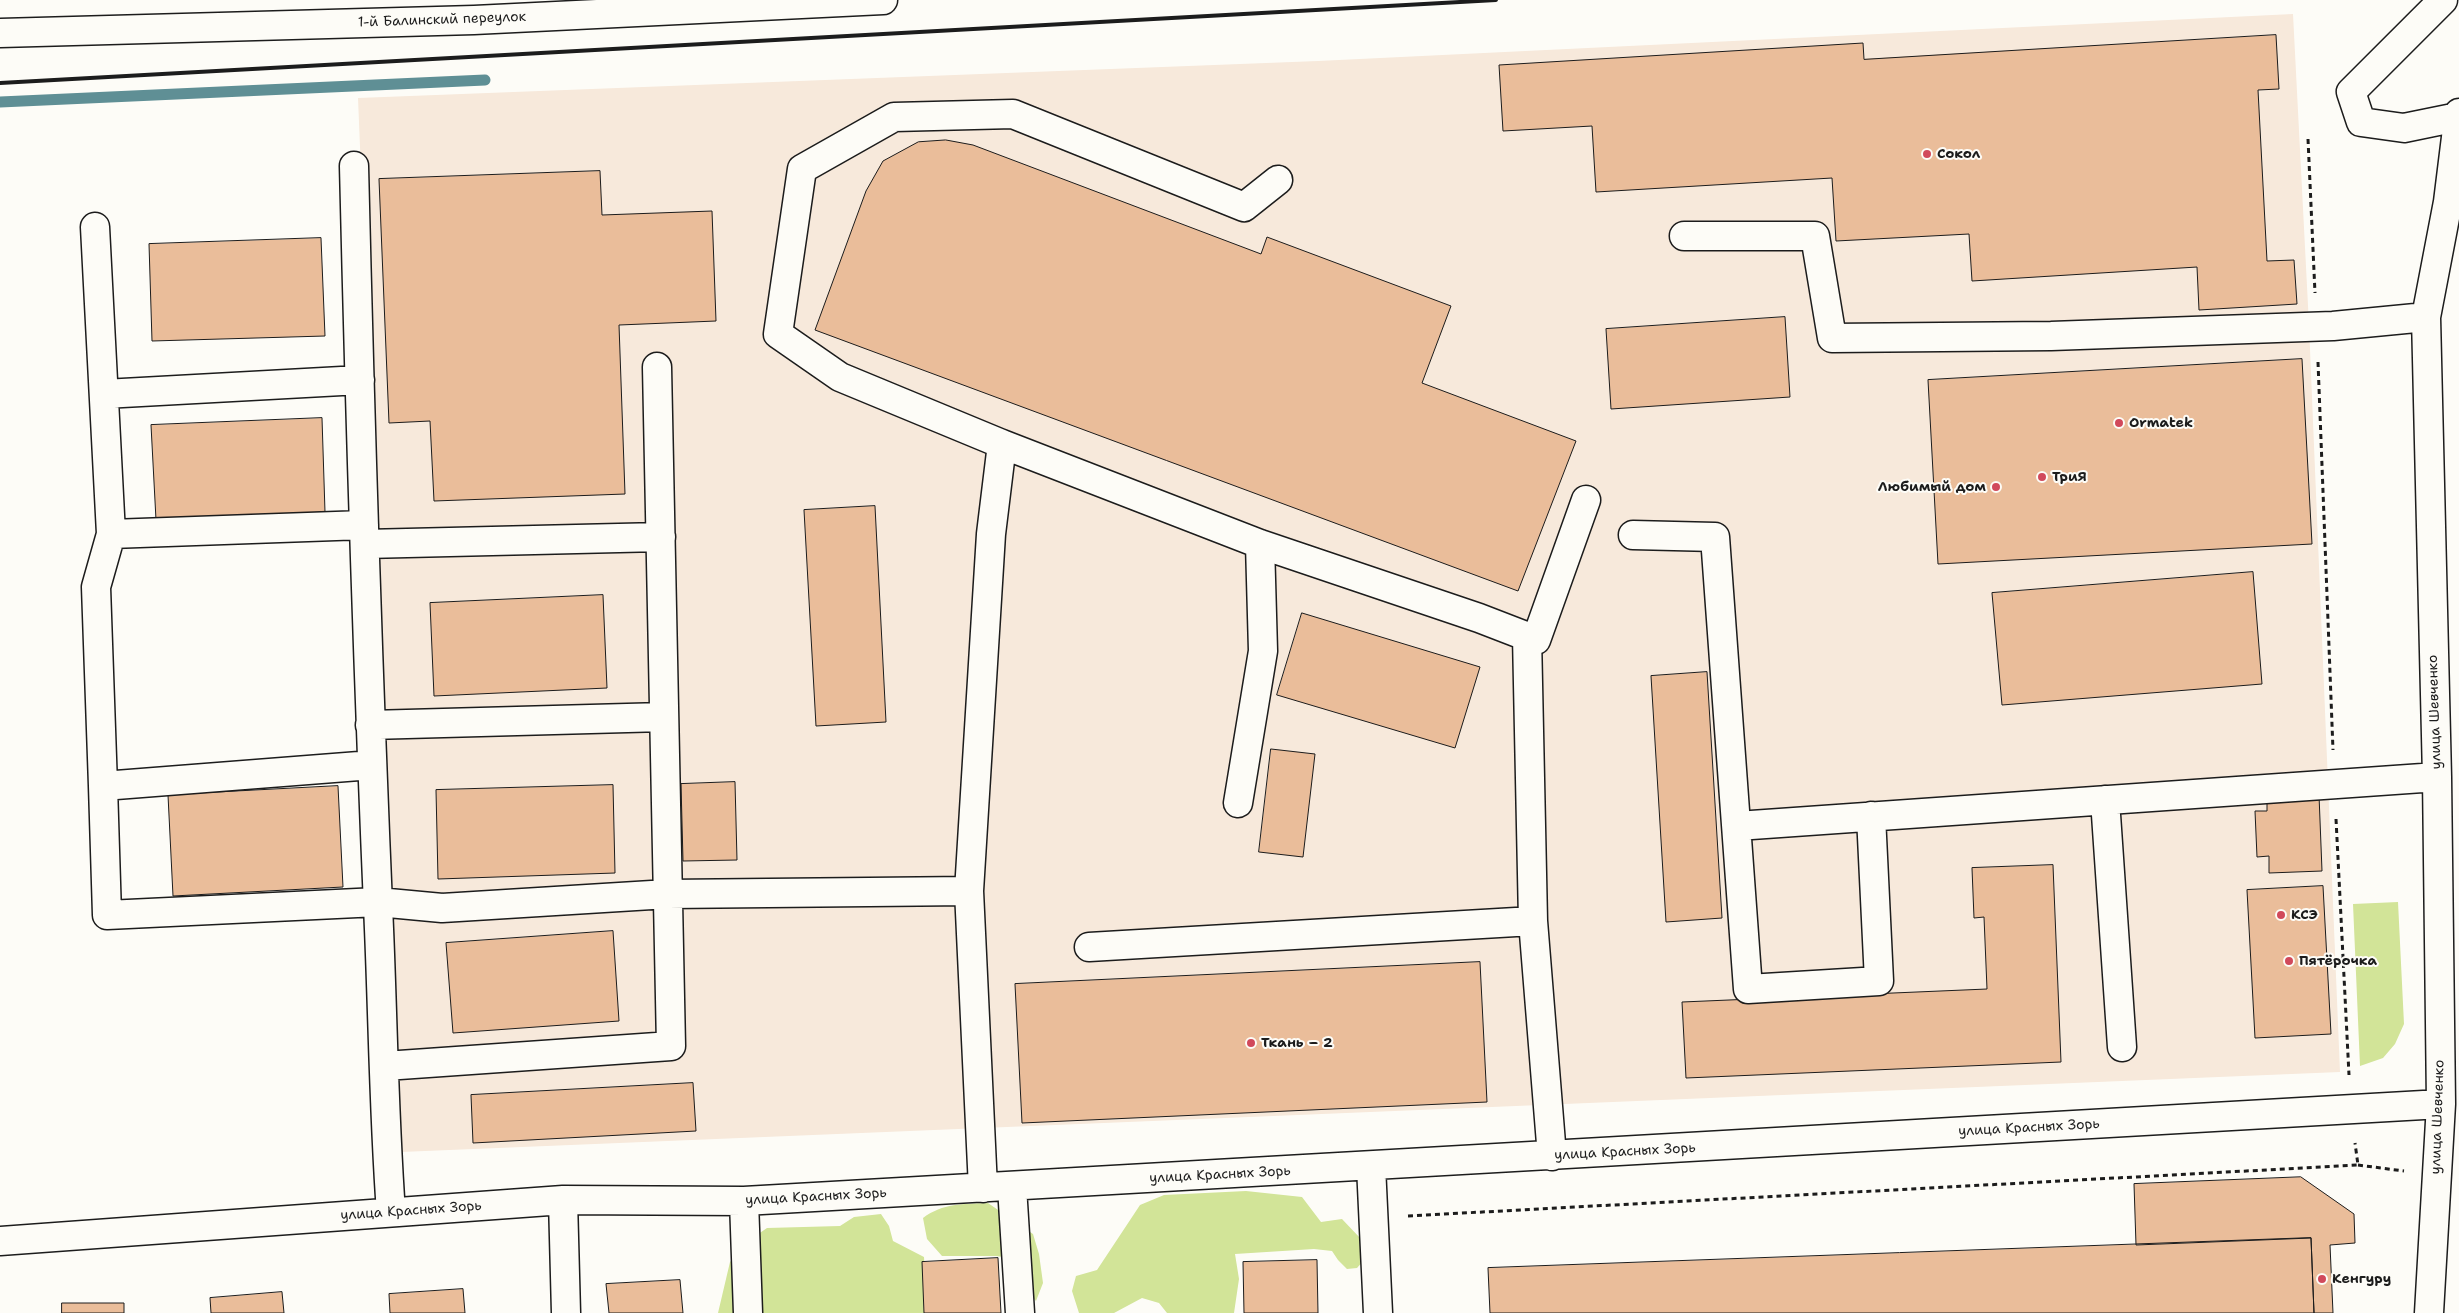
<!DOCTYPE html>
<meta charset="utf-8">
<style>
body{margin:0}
canvas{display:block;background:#fdfcf7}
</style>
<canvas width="2459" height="1313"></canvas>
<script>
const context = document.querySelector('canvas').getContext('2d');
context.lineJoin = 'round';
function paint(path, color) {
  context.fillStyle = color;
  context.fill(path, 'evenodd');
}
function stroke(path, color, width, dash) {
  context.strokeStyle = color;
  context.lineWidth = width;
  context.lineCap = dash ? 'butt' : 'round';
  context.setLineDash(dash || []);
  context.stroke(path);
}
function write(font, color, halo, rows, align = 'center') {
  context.font = font + ' "Shantell Sans",sans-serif';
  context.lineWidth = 4;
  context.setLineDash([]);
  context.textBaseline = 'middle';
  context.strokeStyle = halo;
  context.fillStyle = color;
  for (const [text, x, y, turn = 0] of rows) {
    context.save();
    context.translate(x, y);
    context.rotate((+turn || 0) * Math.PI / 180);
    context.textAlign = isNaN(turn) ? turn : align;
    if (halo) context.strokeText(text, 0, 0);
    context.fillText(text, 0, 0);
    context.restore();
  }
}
paint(new Path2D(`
 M2293 14 2309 325 2340 1072 401 1152 358 98 1318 61Z`), '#f7e9db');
paint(new Path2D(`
 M2398 902 2404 1024 2395 1044 2383 1058 2360 1066 2353 904Z
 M1246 1191 1302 1197 1321 1222 1342 1219 1361 1239 1365 1259 1357 1268 1347 1269 1338 1260 1332 1251 1314 1249 1235 1254 1239 1279 1234 1313H1167L1159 1303 1142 1298 1114 1313H1079L1072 1291 1076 1276 1097 1270 1140 1205 1164 1195Z
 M988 1203 1033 1234 1039 1254 1043 1283 1036 1301 1023 1287 1019 1259 996 1256H942L927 1239 923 1218C943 1203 963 1204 988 1203Z
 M881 1214 889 1226 893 1241 924 1257 927 1313H718L730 1262 751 1239 767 1228 840 1226 854 1217Z`), '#d2e498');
stroke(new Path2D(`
 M0 102 485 80`), '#5f8f95', 11);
const building = new Path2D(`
 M2276 35 2279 89 2258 90 2267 261 2294 260 2297 304 2199 310 2197 267 1972 281 1969 234 1836 241 1832 178 1596 192 1592 126 1503 131 1499 65 1863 43 1864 59Z
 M946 140 973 145 1261 254 1267 237 1451 306 1422 383 1576 441 1518 591 815 330 866 191 883 161 918 142Z
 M600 171 602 215 712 211 716 321 619 325 625 494 434 501 430 421 389 423 379 179Z
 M321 238 325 336 152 341 149 244Z
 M1785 317 1790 397 1611 409 1606 329Z
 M2302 359 2312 544 1938 564 1928 380Z
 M322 418 325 512 156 520 151 425Z
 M875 506 886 722 816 726 804 510Z
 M2253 572 2262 684 2002 705 1992 593Z
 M603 595 607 688 434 696 430 603Z
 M1302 613 1480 667 1455 748 1277 695Z
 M1707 672 1722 918 1666 922 1651 676Z
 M1271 749 1315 754 1303 857 1259 852Z
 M735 782 737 860 683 861 681 784Z
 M613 785 615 873 438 879 436 790Z
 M338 786 343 887 173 896 168 795Z
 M2319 795 2322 871 2269 873V856L2257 857 2255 811H2267V797Z
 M2053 865 2061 1062 1686 1078 1682 1002 1987 989 1984 917 1974 918 1972 868Z
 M2323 886 2331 1034 2255 1038 2247 890Z
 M613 931 619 1021 453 1033 446 943Z
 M1480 962 1487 1102 1022 1123 1015 984Z
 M693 1083 696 1131 473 1143 471 1095Z
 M2301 1177 2354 1214 2355 1243 2330 1245 2333 1313H2314L2311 1238 2136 1245 2134 1184Z
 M2311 1238 2314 1313H1490L1488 1268Z
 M998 1258 1001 1313H924L922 1262Z
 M1317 1260 1318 1313H1244L1243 1262Z
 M680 1280 683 1313H609L606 1284Z
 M463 1289 465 1313H390L389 1294Z
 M282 1292 284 1313H211L210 1298Z
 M62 1303H124V1313H62Z`);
paint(building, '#eabd9a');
stroke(building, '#1c1c1c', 1);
const minor = new Path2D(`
 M2443 0 2351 92 2361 122 2404 128 2458 117
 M0 33 474 20 883 0
 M354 166C360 420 368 674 379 929 383 1023 384 1118 391 1212
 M95 227 111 534 364 525
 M1684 236H1815L1832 338 2051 336 2333 326 2426 317
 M104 394 360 380
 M1002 444 840 377 778 334 802 169 894 117 1013 114 1244 207 1278 180
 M111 534 96 587 103 786 372 765
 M1633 535 1715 537 1748 989 1879 981 1871 816
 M365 544 661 537
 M370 725 664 717
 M103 786 107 915 378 902 442 908 668 894 969 891
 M2105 800 2122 1047
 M1238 803 1263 651 1260 544
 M1737 826 2437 777
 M1533 921 1552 1156
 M1089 947 1533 921 1527 636
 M385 1066 671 1046 657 367
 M1371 1166 1378 1313
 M1012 1187 1020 1313
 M983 1188 969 891 991 534 1002 444 1260 544 1479 618 1536 640 1586 500
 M563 1200 566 1313
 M744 1201 748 1313
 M0 1241 563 1200 744 1201 2441 1104
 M2429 1313 2441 1104 2437 777 2426 317 2448 202 2459 113`);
stroke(minor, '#1c1c1c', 31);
stroke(new Path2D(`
 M2308 139 2315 293
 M2318 362 2333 750
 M2336 819 2349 1075
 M2358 1165 2404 1171
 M1408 1216 2358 1165 2355 1143`), '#1c1c1c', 3, [5, 4]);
stroke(minor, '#fdfcf7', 28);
stroke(new Path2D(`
 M0 83 1496 0`), '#1c1c1c', 4);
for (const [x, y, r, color] of [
 [1927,154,5,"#d1495b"],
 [2119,423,5,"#d1495b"],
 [2042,477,5,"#d1495b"],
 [1996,487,5,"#d1495b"],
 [2281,915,5,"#d1495b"],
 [2289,961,5,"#d1495b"],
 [1251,1043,5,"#d1495b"],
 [2322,1279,5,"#d1495b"]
]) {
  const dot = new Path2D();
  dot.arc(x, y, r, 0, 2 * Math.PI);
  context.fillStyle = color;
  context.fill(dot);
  stroke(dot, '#fdfcf7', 2);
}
write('14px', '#1c1c1c', '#fdfcf7', [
 ["1-й Балинский переулок",442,20,-2],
 ["улица Шевченко",2435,712,-92],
 ["улица Шевченко",2438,1117,-88],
 ["улица Красных Зорь",2029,1128,-3],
 ["улица Красных Зорь",1625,1152,-3],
 ["улица Красных Зорь",1220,1175,-3],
 ["улица Красных Зорь",816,1197,-3],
 ["улица Красных Зорь",411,1211,-4]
]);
write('bold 14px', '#1c1c1c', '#fdfcf7', [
 ["Сокол",1937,154],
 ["Ormatek",2129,423],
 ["ТриЯ",2052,477],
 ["Любимый дом",1986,487,"right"],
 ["КСЭ",2291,915],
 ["Пятёрочка",2299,961],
 ["Ткань – 2",1261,1043],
 ["Кенгуру",2332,1279]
], 'left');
</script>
